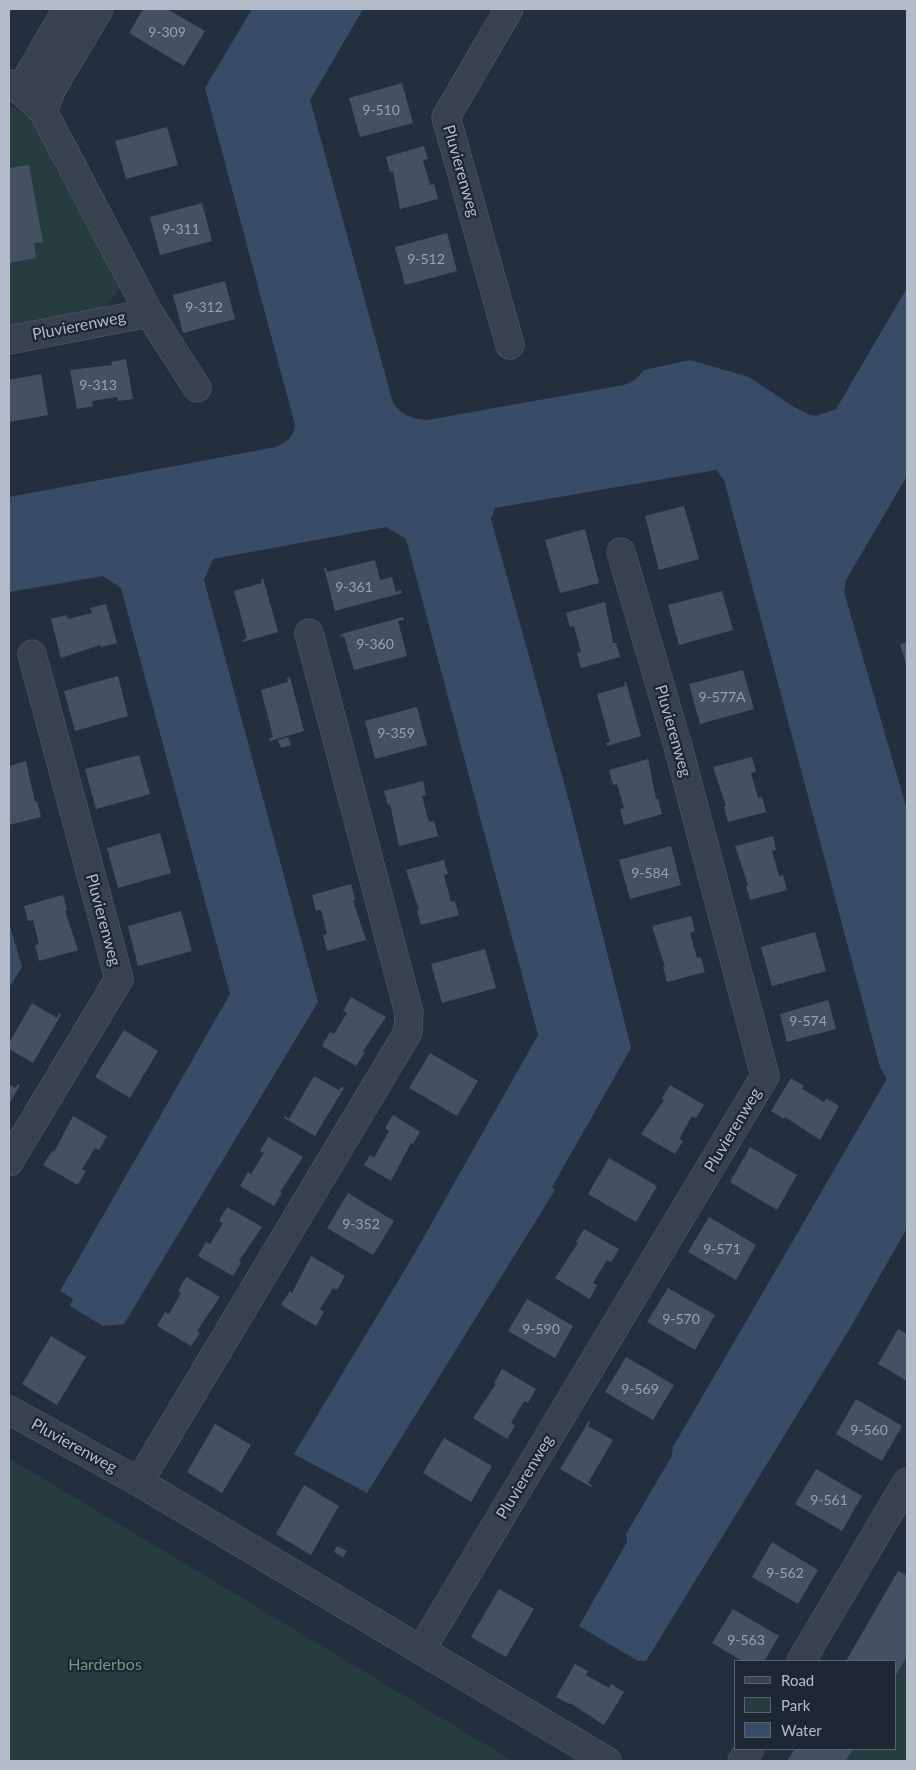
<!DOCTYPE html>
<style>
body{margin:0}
#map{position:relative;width:916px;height:1770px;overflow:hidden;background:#242f3e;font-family:Lato,sans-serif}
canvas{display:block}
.frame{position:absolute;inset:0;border:10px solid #b4bcc9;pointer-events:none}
.legend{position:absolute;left:734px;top:1660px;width:162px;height:90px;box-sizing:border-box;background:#1d2633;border:1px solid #59626f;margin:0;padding:6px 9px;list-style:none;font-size:15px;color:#b4bcc9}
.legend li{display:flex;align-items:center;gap:10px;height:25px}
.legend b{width:25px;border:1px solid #59626f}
</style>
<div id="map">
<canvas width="916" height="1770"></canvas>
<div class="frame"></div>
<ul class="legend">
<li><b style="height:6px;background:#38414e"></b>Road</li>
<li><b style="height:14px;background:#263c3f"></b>Park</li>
<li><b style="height:14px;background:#394c67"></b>Water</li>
</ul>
</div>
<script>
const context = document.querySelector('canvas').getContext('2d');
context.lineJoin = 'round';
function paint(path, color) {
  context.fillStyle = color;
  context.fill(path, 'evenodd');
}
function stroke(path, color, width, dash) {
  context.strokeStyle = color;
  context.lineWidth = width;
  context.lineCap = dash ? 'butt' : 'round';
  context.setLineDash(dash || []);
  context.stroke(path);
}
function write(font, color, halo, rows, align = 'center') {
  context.font = font + ' Lato,sans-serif';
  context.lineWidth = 4.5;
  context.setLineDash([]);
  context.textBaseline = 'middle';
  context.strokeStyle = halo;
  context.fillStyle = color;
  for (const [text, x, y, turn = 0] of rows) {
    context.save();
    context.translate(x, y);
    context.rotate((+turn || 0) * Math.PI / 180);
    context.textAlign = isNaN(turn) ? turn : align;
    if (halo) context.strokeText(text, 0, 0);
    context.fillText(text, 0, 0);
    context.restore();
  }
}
paint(new Path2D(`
 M9 105 32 118 121 288 100 311 9 326Z
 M9 1458 513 1761H9Z
 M907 1569V1761H796L803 1749H895V1661H854Z`), '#263c3f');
paint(new Path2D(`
 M252 9H363L310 100 393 403C402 415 411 419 427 420L624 385 635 380 644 370 690 360 749 377 794 407 810 415 816 416 836 409 907 288V476L846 580 844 592 907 810V1228L849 1330 646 1661H638L579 1626 627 1542 626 1534 672 1456 673 1447 887 1079 880 1067 724 480 716 470 495 508 491 519 569 801 631 1048 552 1187 555 1190 367 1493 294 1454 412 1258 538 1035 406 539 386 527 213 559 204 580 318 1002 124 1324 103 1326 70 1306 73 1299 60 1291 230 994 121 588 103 576 9 592V497L276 447C287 442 294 437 295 425L205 88Z
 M9 923 22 967 9 988Z`), '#394c67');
paint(new Path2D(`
 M143 9H167L205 31 184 66 129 33Z
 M402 83 413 123 360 137 349 98Z
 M167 127 178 165 126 179 115 141Z
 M424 146 428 159 423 160 430 185 434 184 438 199 400 209 393 171 390 172 386 157Z
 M29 165 43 242 34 243 36 258 9 263V168Z
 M202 203 212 241 160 255 150 217Z
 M447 233 457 271 405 285 395 247Z
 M225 281 235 319 183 333 173 295Z
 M126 359 133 399 118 401 117 397 92 401 93 406 77 409 70 370 112 365 111 362Z
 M41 374 48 415 9 422V380Z
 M684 506 699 559 659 570 645 516Z
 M585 529 599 583 560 593 545 540Z
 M375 560 380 580 392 577 396 592 401 590 402 593 335 611 324 568H326L327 572Z
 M263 578 278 632 243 642V640L247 638 234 591 262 583 261 579Z
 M722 591 733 630 679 645 668 605Z
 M605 602 613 643H616L620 657 581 668 577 653 581 652 574 626 570 627 566 613Z
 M106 604 117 643 101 647 100 645 61 658 51 619 66 615 68 619 92 613 90 608Z
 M403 617 404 620 398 621 407 656 354 670 344 636 341 637V634Z
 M907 642V668L900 644Z
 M743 670 754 709 700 724 689 684Z
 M118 676 128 716 75 731 64 691Z
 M290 677 304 731 270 741 269 738 273 737 261 690 288 682 287 678Z
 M624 682H626L641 736 607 746 606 743 610 742 597 694 625 686Z
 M417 707 427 745 375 759 365 721Z
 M288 737 291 745 281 748 278 740Z
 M139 755 150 794 96 809 85 769Z
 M752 757 756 772 751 773 758 798 762 797 766 812 728 822 724 807 726 806 713 767Z
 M648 759 656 799H658L662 814 624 825 620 809 624 808 617 784 613 785 609 770Z
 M26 761 35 802 37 801 41 817 9 825V766Z
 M423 781 426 795 422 796 429 822 434 821 438 836 399 846 390 804 388 805 384 791Z
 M160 833 171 873 118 888 107 848Z
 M773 836 776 850 772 851 779 876 783 875 787 890 750 900 746 886 748 885 735 846Z
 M671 846 681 885 630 899 619 860Z
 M444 860 448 874 444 875 451 902 455 901 459 915 421 925 417 911 419 910 406 870Z
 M351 884 355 900 353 901 366 940 327 951 323 935 327 934 321 910 316 911 312 895Z
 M63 895 67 910 65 911 78 950 39 961 35 945 39 944 33 920 28 921 24 906Z
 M181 911 192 951 138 966 128 926Z
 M691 916 695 931 690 933 697 958 701 957 705 972 667 982 663 967H665L652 926Z
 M815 932 826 971 772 986 761 947Z
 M485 949 496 988 442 1003 431 964Z
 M351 997 386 1017 363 1051 365 1052 356 1066 322 1046 330 1032 334 1034 347 1013 343 1011Z
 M828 1000 836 1029 787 1042 780 1014Z
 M32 1003 57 1018 59 1013 61 1015 33 1063 9 1049V1043Z
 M124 1030 158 1051 130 1098 95 1077Z
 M430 1053 478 1081 457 1116 409 1088Z
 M314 1076 339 1090 342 1086 344 1088 315 1136 284 1118 285 1116 289 1119Z
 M791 1078 804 1086 802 1089 824 1102 826 1098 839 1106 820 1140 785 1117 784 1119 771 1111Z
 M9 1084 15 1088 18 1084 20 1085 9 1104Z
 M670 1085 704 1105 696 1118 692 1116 679 1139 683 1141 675 1154 641 1134 664 1100 662 1098Z
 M393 1115 420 1132 413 1144 411 1143 391 1181 364 1165 370 1155 374 1158 389 1131 385 1128Z
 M73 1116 107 1136 99 1150 95 1148 82 1169 86 1171 78 1185 43 1165 52 1151 54 1152Z
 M268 1137 303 1157 280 1192 282 1193 274 1206 240 1186 248 1172 251 1174 264 1153 260 1151Z
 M750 1147 797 1175 777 1210 730 1182Z
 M609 1158 657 1186 636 1222 588 1194Z
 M348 1193 394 1221 373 1255 327 1228Z
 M227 1207 262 1227 239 1261 241 1263 233 1276 198 1256 206 1242 210 1244 223 1223 219 1221Z
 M709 1217 756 1245 736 1280 688 1252Z
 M584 1229 619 1249 611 1262 607 1260 593 1283 597 1285 590 1299 555 1278 578 1243 576 1242Z
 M311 1256 345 1276 337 1290 333 1288 320 1309 324 1312 316 1326 281 1305 290 1291 292 1293Z
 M186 1277 220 1297 197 1331 200 1333 191 1346 157 1326 165 1312 169 1314 181 1293 178 1291Z
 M668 1288 715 1315 695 1350 647 1322Z
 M527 1299 573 1326 555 1358 508 1331Z
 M898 1329 907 1334V1381L878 1364Z
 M51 1336 86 1357 57 1405 22 1384Z
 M626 1357 674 1385 653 1420 605 1392Z
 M502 1369 536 1389 528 1403 524 1401 511 1423 515 1426 507 1439 473 1418 496 1384 494 1383Z
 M856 1399 902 1426 882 1461 836 1434Z
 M589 1421 591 1422 588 1426 613 1440 588 1483 593 1486 591 1487 560 1469Z
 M215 1424 251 1445 222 1493 187 1472Z
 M444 1438 492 1466 471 1502 423 1473Z
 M816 1469 862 1496 842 1531 795 1504Z
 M304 1485 339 1506 311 1555 276 1534Z
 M772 1542 818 1570 798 1604 752 1577Z
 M337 1546 347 1551 343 1557 334 1552Z
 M898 1571 907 1576V1656L895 1677V1661H846Z
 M499 1589 534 1609 506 1657 471 1637Z
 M733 1609 779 1636 764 1661H742L712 1643Z
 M575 1664 588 1671 586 1675 609 1688 611 1684 624 1692 604 1725 570 1703 569 1704 556 1697Z
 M795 1749H853L845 1761H787Z`), '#455162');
const minor = new Path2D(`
 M509 9 446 117 510 345
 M9 84 20 90 43 111 149 313 197 388
 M20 90 67 9
 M43 111 51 90 99 9
 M9 340 149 313
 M9 1162 119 979 32 654
 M9 1410 139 1482 607 1761
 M139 1482 408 1032 409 1013 309 633
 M421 1650 765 1076 679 750 621 552
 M801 1661 907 1482
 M742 1761 750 1749`);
stroke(minor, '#565f6c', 29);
stroke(minor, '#38414e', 28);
write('14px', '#98a1af', null, [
 ["9-309",167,32],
 ["9-510",381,110],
 ["9-311",181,229],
 ["9-512",426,259],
 ["9-312",204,307],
 ["9-313",98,385],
 ["9-361",354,587],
 ["9-360",375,644],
 ["9-577A",722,697],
 ["9-359",396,733],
 ["9-584",650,873],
 ["9-574",808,1021],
 ["9-352",361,1224],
 ["9-571",722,1249],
 ["9-570",681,1319],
 ["9-590",541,1329],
 ["9-569",640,1389],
 ["9-560",869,1430],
 ["9-561",829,1500],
 ["9-562",785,1573],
 ["9-563",746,1640]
]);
write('16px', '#b4bcc9', '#1d2633', [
 ["Pluvierenweg",461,171,74],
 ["Pluvierenweg",79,326,-11],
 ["Pluvierenweg",673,731,74],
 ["Pluvierenweg",103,920,75],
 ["Pluvierenweg",733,1130,-59],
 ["Pluvierenweg",74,1446,29],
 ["Pluvierenweg",525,1477,-59]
]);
write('16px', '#6b9a76', '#1d2633', [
 ["Harderbos",105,1665]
]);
</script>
